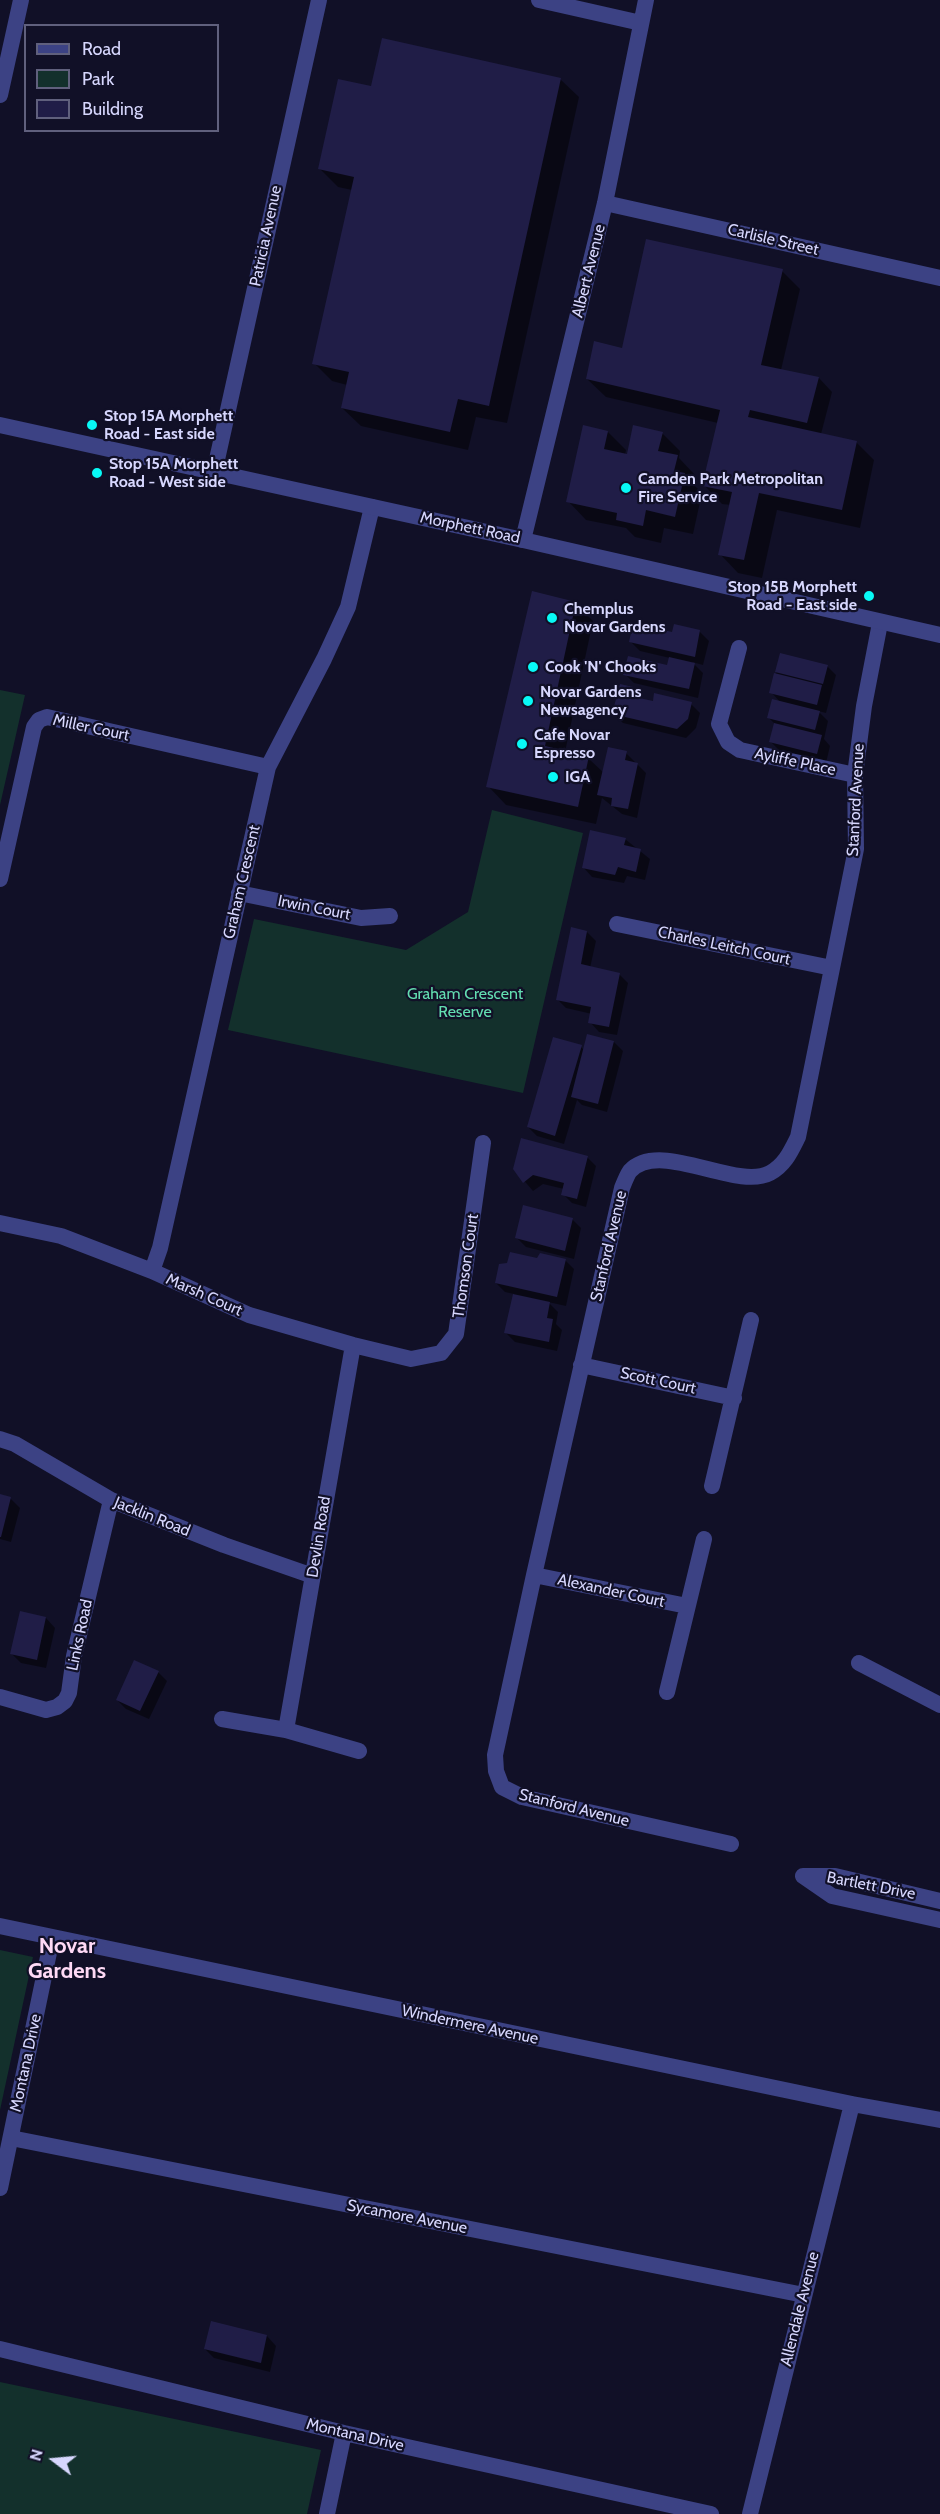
<!DOCTYPE html>
<style>
body{margin:0}
#map{position:relative;width:940px;height:2514px;overflow:hidden;background:#111027;font-family:Cabin,sans-serif}
canvas{display:block}
.legend{position:absolute;left:24px;top:24px;width:195px;height:108px;box-sizing:border-box;background:#111027;border:2px solid #60607d;margin:0;padding:8px 10px;list-style:none;font-size:18px;color:#d7d7fe}
.legend li{display:flex;align-items:center;gap:12px;height:30px}
.legend b{width:30px;border:2px solid #60607d}
.north{position:absolute;left:24px;top:2430px;width:60px;height:60px;-webkit-text-stroke:4px #111027;paint-order:stroke;rotate:286deg;font-size:16px;font-weight:700;line-height:24px;text-align:center;color:#d7d7fe}
.north::after{content:'';display:block;margin:auto;width:21px;height:27px;background:#d7d7fe;clip-path:polygon(50% 0,100% 100%,50% 72%,0 100%)}
</style>
<div id="map">
<canvas width="940" height="2514"></canvas>
<ul class="legend">
<li><b style="height:8px;background:#3c4284"></b>Road</li>
<li><b style="height:16px;background:#13302c"></b>Park</li>
<li><b style="height:16px;background:#201d47"></b>Building</li>
</ul>
<div class="north">N</div>
</div>
<script>
const context = document.querySelector('canvas').getContext('2d');
context.lineJoin = 'round';
function paint(path, color) {
  context.fillStyle = color;
  context.fill(path, 'evenodd');
}
function stroke(path, color, width, dash) {
  context.strokeStyle = color;
  context.lineWidth = width;
  context.lineCap = dash ? 'butt' : 'round';
  context.setLineDash(dash || []);
  context.stroke(path);
}
function write(font, color, halo, rows, align = 'center') {
  context.font = font + ' Cabin,sans-serif';
  context.lineWidth = 4.5;
  context.setLineDash([]);
  context.textBaseline = 'middle';
  context.strokeStyle = halo;
  context.fillStyle = color;
  for (const [text, x, y, turn = 0] of rows) {
    context.save();
    context.translate(x, y);
    context.rotate((+turn || 0) * Math.PI / 180);
    context.textAlign = isNaN(turn) ? turn : align;
    if (halo) context.strokeText(text, 0, 0);
    context.fillText(text, 0, 0);
    context.restore();
  }
}
paint(new Path2D(`
 M0 690 25 695 0 805Z
 M492 810 583 833 523 1093 228 1030 254 919 406 950 468 912Z
 M0 1950 33 1957 0 2110Z
 M0 2382 321 2450 307 2514H0Z`), '#13302c');
paint(new Path2D(`
 M560 79 579 97 507 423 476 417 468 450 361 426 342 408 347 385 332 381 314 363 352 190 338 187 320 169 372 88Z
 M782 271 800 289 781 370 819 378 832 392 821 434 856 442 874 460 860 528 777 510 762 578 738 573 720 554 731 505 722 504 704 485 718 423 606 397 587 379 623 349Z
 M608 432 626 450 625 455 628 456 662 433 680 451 679 458 695 475 693 484 702 493 693 534 664 528 661 543 635 537 626 528 586 520 568 501Z
 M575 603 593 621 565 752 588 758 604 773 626 753 646 773 637 818 622 814 602 798 596 824 506 805 488 786Z
 M700 632 709 641 703 665 692 662 703 673 698 698 634 683 625 674 668 666 670 658 640 651 631 642Z
 M781 655 827 666 836 675 826 713 818 711 828 721 824 739 830 746 826 763 780 751 771 742 775 724 769 718 781 703 771 692Z
 M632 688 641 697 640 700 654 703 691 704 700 713 696 728 686 738 623 723 614 714Z
 M625 839 650 859 645 880 627 876 624 883 592 877 583 867Z
 M587 932 596 941 590 968 619 974 628 983 617 1035 599 1032 590 1022 592 1014 566 1008 557 999Z
 M614 1042 623 1051 607 1112 582 1105 577 1100 564 1144 537 1136 528 1127 581 1047 584 1050Z
 M587 1157 596 1166 586 1207 572 1203 563 1194 564 1189 543 1184 533 1191 514 1169Z
 M572 1219 581 1228 574 1259 526 1247 517 1238Z
 M538 1260H565L574 1269 566 1306 548 1302 558 1312 556 1324 562 1330 557 1351 515 1342 506 1333 514 1294 505 1292 496 1283Z
 M0 1496 11 1499 20 1508 11 1542 0 1539Z
 M21 1613 46 1618 55 1628 46 1668 21 1663 12 1654Z
 M158 1672 167 1681 149 1719 126 1709 117 1700Z
 M267 2336 276 2346 270 2372 214 2358 205 2349Z`), '#0007');
paint(new Path2D(`
 M382 38 561 78 489 406 458 399 450 432 341 408 349 372 312 364 354 177 318 169 338 79 371 86Z
 M646 239 783 269 761 365 819 377 807 423 750 410 748 417 857 441 842 510 759 493 744 560 718 555 732 492 702 486 720 410 586 379 594 341 622 348Z
 M583 425 608 431 604 449 627 454 633 425 663 432 658 451 678 455 674 471 685 473 675 517 646 510 643 526 616 520 617 513 566 502Z
 M532 591 576 602 545 746 589 756 578 807 486 787Z
 M633 623 672 632 674 624 700 630 695 657 629 642Z
 M780 653 828 665 823 684 775 672Z
 M628 656 667 665 669 657 695 663 689 689 623 675Z
 M774 673 822 685 817 705 769 693Z
 M620 684 633 687 630 696 653 701 654 693 692 702 688 719 677 729 612 714Z
 M772 699 820 711 815 730 767 718Z
 M774 723 822 735 817 754 769 742Z
 M608 747 627 751 625 760 638 763 628 809 611 806 612 798 597 795Z
 M590 830 626 838 624 845 641 849 636 872 618 867 615 875 582 868Z
 M571 927 587 931 581 964 620 973 609 1027 588 1023 591 1007 556 1000Z
 M587 1034 614 1041 598 1104 571 1097Z
 M553 1037 582 1045 555 1136 527 1127Z
 M521 1138 588 1156 577 1199 561 1195 564 1183 533 1175 523 1183 513 1169Z
 M523 1205 573 1218 565 1251 515 1238Z
 M510 1252 537 1258 540 1253 566 1259 557 1297 495 1283 499 1264 507 1263Z
 M513 1294 550 1302 547 1318 553 1319 549 1342 504 1333Z
 M0 1494 11 1497 1 1537H0Z
 M20 1611 46 1617 37 1660 10 1654Z
 M134 1660 159 1671 140 1711 116 1700Z
 M211 2321 267 2335 261 2363 204 2349Z`), '#201d47');
stroke(new Path2D(`
 M539 0 641 23
 M0 95 21 0
 M605 203 940 278
 M214 473 319 0
 M523 540 605 203 646 0
 M739 648 719 724 728 742 740 750 855 775
 M0 879 34 727 39 720 47 717 268 767
 M239 893 361 918 390 916
 M617 924 832 968
 M0 1223 61 1236 152 1271 249 1315 353 1345 411 1359 441 1353 456 1334 483 1143
 M152 1271 160 1248 268 767 324 659 348 607 372 507
 M581 1365 734 1398
 M0 1439 15 1444 111 1500 224 1545 313 1576
 M712 1486 751 1320
 M534 1575 687 1606
 M859 1663 940 1705
 M667 1692 704 1539
 M0 1697 46 1710 57 1707 65 1701 69 1693 74 1656 111 1500
 M222 1719 286 1730 359 1751
 M286 1730 353 1345
 M731 1844 522 1797 502 1787 496 1771 495 1755 534 1575 622 1188C624 1183 627 1175 630 1171 660 1139 736 1191 770 1173 785 1165 791 1151 798 1137L856 849 855 775 864 706 880 623
 M803 1876 832 1896 940 1920
 M803 1876H835L940 1901
 M0 1926 852 2104 940 2120
 M11 2138 804 2295
 M0 2188 52 1938
 M0 2349 344 2433 711 2514
 M327 2514 344 2433
 M750 2514 852 2104`), '#3c4284', 16);
stroke(new Path2D(`
 M0 425 523 540 940 635`), '#3c4284', 16);
for (const [x, y, r, color] of [
 [92,425,6,"#08f9f6"],
 [97,473,6,"#08f9f6"],
 [626,488,6,"#08f9f6"],
 [869,596,6,"#08f9f6"],
 [552,618,6,"#08f9f6"],
 [533,667,6,"#08f9f6"],
 [528,701,6,"#08f9f6"],
 [522,744,6,"#08f9f6"],
 [553,777,6,"#08f9f6"]
]) {
  const dot = new Path2D();
  dot.arc(x, y, r, 0, 2 * Math.PI);
  context.fillStyle = color;
  context.fill(dot);
  stroke(dot, '#111027', 2);
}
write('16px', '#d7d7fe', '#111027', [
 ["Patricia Avenue",266,236,-78],
 ["Carlisle Street",773,240,13],
 ["Albert Avenue",589,271,-76],
 ["Morphett Road",470,528,12],
 ["Miller Court",91,728,12],
 ["Ayliffe Place",795,762,12],
 ["Stanford Avenue",856,800,-87],
 ["Graham Crescent",242,882,-77],
 ["Irwin Court",314,908,11],
 ["Charles Leitch Court",724,946,12],
 ["Stanford Avenue",609,1246,-77],
 ["Thomson Court",466,1266,-82],
 ["Marsh Court",204,1295,24],
 ["Scott Court",658,1381,12],
 ["Jacklin Road",152,1517,22],
 ["Devlin Road",319,1537,-81],
 ["Alexander Court",611,1591,12],
 ["Links Road",80,1635,-78],
 ["Stanford Avenue",574,1808,14],
 ["Bartlett Drive",871,1886,11],
 ["Windermere Avenue",470,2025,12],
 ["Montana Drive",26,2063,-78],
 ["Sycamore Avenue",407,2217,11],
 ["Allendale Avenue",800,2309,-76],
 ["Montana Drive",355,2435,13]
]);
write('bold 16px', '#d7d7fe', '#111027', [
 ["Stop 15A Morphett",104,416],
 ["Road - East side",104,434],
 ["Stop 15A Morphett",109,464],
 ["Road - West side",109,482],
 ["Camden Park Metropolitan",638,479],
 ["Fire Service",638,497],
 ["Stop 15B Morphett",857,587,"right"],
 ["Road - East side",857,605,"right"],
 ["Chemplus",564,609],
 ["Novar Gardens",564,627],
 ["Cook 'N' Chooks",545,667],
 ["Novar Gardens",540,692],
 ["Newsagency",540,710],
 ["Cafe Novar",534,735],
 ["Espresso",534,753],
 ["IGA",565,777]
], 'left');
write('16px', '#63ddb1', '#111027', [
 ["Graham Crescent",465,994],
 ["Reserve",465,1012]
]);
write('bold 22px', '#fed9f5', '#111027', [
 ["Novar",67,1947],
 ["Gardens",67,1972]
]);
</script>
